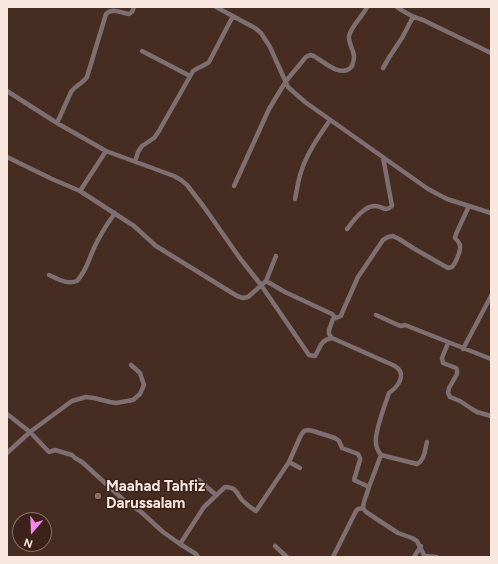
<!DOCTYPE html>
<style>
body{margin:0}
#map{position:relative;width:498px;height:564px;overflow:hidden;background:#472c22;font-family:Figtree,sans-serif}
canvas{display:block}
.frame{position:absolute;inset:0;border:8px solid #f8e6df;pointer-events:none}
.north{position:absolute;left:12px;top:512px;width:40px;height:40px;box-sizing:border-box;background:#3c2218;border:1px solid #877068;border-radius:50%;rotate:199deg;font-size:11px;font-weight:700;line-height:16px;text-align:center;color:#f8e6df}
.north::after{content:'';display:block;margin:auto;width:14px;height:18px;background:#f688ec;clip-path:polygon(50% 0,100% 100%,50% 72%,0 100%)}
</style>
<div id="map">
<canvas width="498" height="564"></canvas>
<div class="frame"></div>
<div class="north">N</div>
</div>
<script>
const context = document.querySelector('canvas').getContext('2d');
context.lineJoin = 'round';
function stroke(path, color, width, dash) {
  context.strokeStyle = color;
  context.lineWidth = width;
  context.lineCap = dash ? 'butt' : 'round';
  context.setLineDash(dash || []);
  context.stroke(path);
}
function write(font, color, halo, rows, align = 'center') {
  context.font = font + ' Figtree,sans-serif';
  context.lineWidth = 3;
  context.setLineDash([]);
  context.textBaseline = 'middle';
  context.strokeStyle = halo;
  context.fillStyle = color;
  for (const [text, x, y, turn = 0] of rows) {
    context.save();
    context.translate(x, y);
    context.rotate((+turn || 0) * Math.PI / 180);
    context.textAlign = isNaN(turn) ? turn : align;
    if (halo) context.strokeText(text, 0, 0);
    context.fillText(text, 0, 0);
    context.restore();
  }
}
stroke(new Path2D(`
 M216 7 255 28 261 33 270 47 288 87 305 102 428 189 447 199 491 213
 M397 7C405 13 413 17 423 20L491 53
 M142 51 190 76
 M383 68 390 56 402 38 413 17
 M7 91 57 123 106 151 174 176 181 180 187 185 204 207 239 257 261 285 309 355 315 356C321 347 319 341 332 338
 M57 123 71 92C75 86 83 83 87 77L106 14C113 7 121 13 129 14L132 12 134 7
 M7 157 52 179 80 191 134 226 156 246 237 296 243 298 248 297 266 281 276 256
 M135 162 138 152 142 146 154 138 159 131 193 71C199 67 204 66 209 62L233 16
 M234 186 269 109 286 81 306 57 310 55 314 56C323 62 343 79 352 66 353 63 354 60 354 57 354 50 348 43 349 36 351 26 363 16 367 7
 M80 191 106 151
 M295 199C297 190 298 181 301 172 307 153 319 136 330 120
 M347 229C354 220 363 207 374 206 382 205 385 213 392 206L383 157
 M49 275C58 279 67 285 77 281 87 270 88 261 94 248 100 235 107 224 115 213
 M266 281 285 292 332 314 336 318
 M376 315 398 325 401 326 405 325 491 359
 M448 343 442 358 443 363 456 368 457 370V374L449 388 448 393 450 397 460 401 472 409 477 412 491 416
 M463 349 491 296
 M7 414 30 432 72 401 86 397 94 398 110 402 116 403 133 400 140 394 144 385 140 373 131 365
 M7 453 30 432 48 451 49 452 55 450 72 455 75 458 82 462 127 503 140 511 163 532 180 544
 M381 455 417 464C425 460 425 449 427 442
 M289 462 300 468
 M199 480 216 495
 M369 487 381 455C378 451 376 448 376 443 374 433 385 405 389 393 395 389 404 380 400 371 399 369 397 368 395 366L332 338 329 334V330L333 319 341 316 342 313 358 277 383 240 388 237 393 236 399 239 413 248 448 268 452 267C455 264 461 251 460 246 460 243 457 240 455 238L456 234 469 206
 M275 546 287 557
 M425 556 437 557
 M198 557 196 554 180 544 204 507 225 487C237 487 236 493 242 500 246 504 251 508 256 511L289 462 301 435 304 431 308 430 313 431 335 438 339 441 342 448 358 454 360 458V460L354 480 369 487 364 502 363 508 366 512 398 533 412 538 417 541 425 557
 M333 557 356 511 358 509 363 508
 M414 557 421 546`), '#7e6f72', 4.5);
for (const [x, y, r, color] of [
 [98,496,4,"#8d6e63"]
]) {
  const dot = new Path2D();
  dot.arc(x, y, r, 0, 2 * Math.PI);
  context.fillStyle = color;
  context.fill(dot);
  stroke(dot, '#3c2218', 1.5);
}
write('bold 15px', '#f8e6df', '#3c2218', [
 ["Maahad Tahfiz",106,487],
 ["Darussalam",106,504]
], 'left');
</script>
